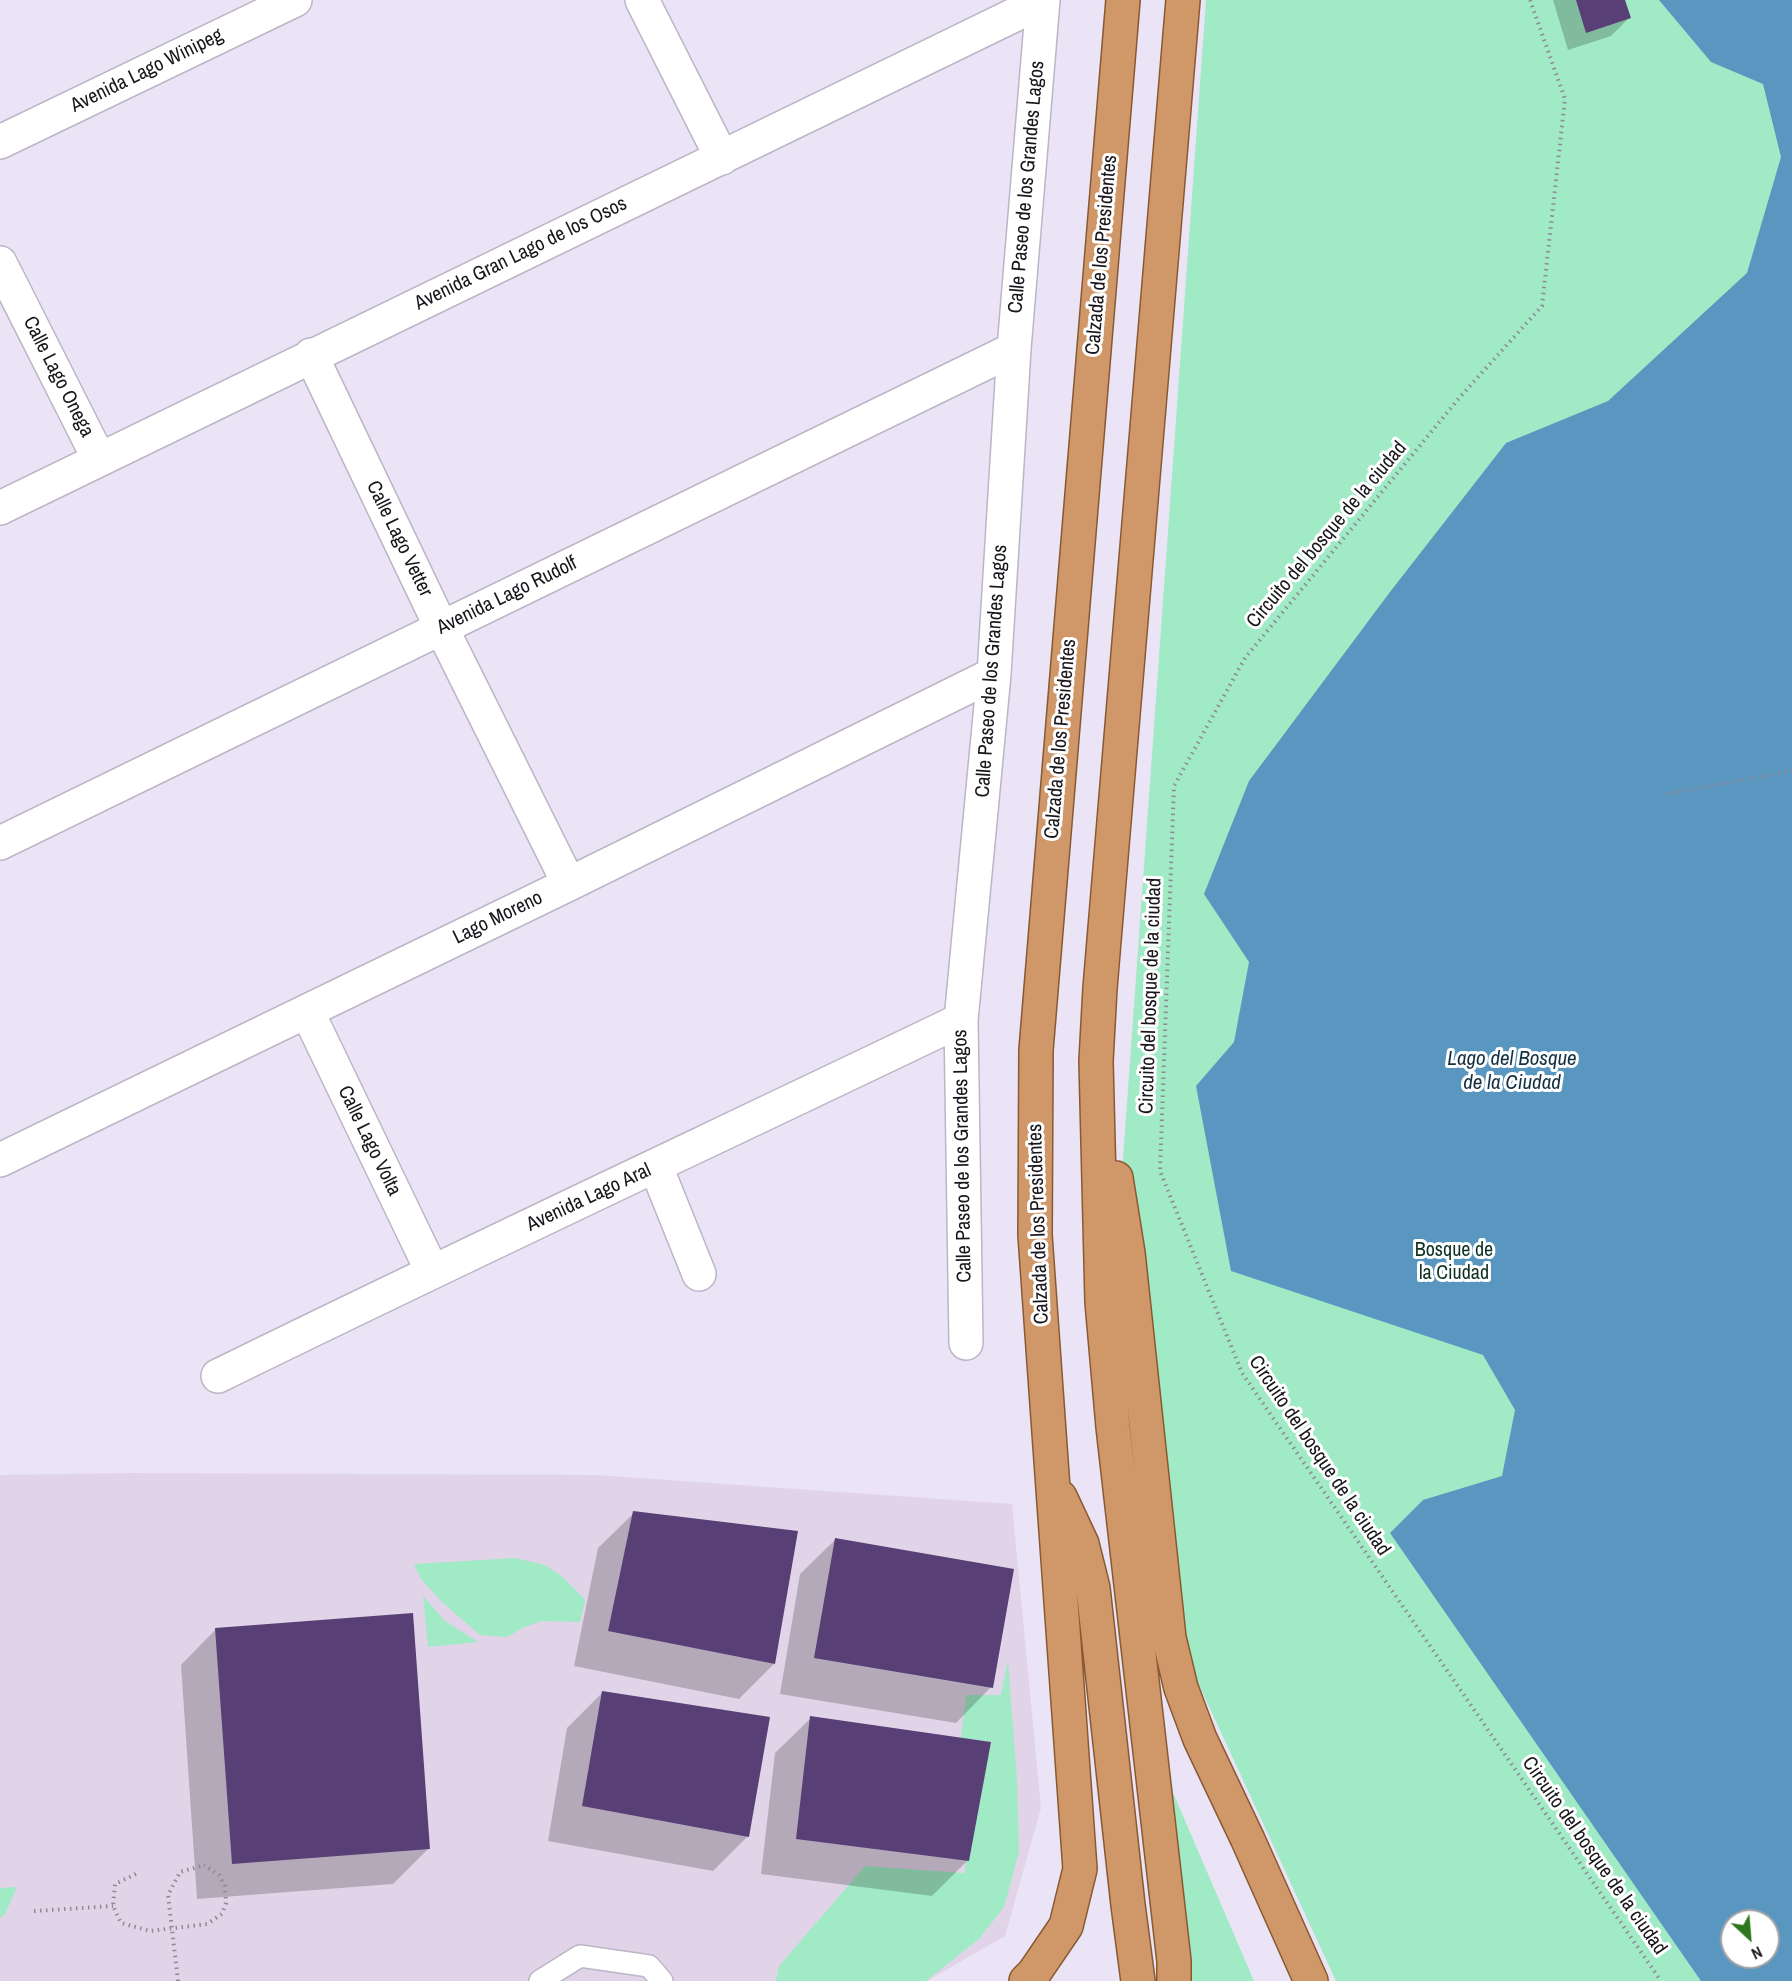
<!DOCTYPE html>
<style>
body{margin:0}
#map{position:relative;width:1792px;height:1981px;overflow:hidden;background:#ebe4f6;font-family:"Archivo Narrow",sans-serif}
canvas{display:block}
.north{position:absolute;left:1720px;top:1909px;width:60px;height:60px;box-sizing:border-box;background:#fff;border:2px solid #a3a1a4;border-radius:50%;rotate:154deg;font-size:16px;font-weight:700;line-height:24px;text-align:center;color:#18151b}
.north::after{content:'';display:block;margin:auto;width:21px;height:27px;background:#2d771c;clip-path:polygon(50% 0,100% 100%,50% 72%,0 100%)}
</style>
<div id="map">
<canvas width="1792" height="1981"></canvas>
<div class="north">N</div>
</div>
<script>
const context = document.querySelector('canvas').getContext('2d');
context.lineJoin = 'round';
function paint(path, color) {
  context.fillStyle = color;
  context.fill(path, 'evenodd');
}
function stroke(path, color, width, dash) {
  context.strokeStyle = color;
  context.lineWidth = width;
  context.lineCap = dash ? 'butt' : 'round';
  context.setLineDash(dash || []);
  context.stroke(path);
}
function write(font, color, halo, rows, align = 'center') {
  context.font = font + ' "Archivo Narrow",sans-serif';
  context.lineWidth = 6;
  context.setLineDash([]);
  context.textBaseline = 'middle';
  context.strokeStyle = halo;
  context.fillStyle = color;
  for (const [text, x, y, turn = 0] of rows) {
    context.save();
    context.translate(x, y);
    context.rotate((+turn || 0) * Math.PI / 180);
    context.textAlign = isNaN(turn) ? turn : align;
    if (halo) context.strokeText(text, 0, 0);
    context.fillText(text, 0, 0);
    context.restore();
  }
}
paint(new Path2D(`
 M130 1473 597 1475 1012 1504 1041 1808 1005 1936 927 1981H0V1475Z`), '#e2d4e8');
paint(new Path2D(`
 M1206 0H1792V1981H1336L1193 1672 1114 1285ZM1732 1921H1768V1957H1732Z
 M515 1558 545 1565 564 1578 585 1600 580 1622 542 1621 522 1628 507 1637 480 1635 442 1602 421 1579 414 1564Z
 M423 1596 445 1621 478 1642 428 1647Z
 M1008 1660 1017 1780 1019 1852 1004 1907 979 1939 926 1981H776L779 1966 865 1866 964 1873 991 1742 961 1738 966 1695H1001Z
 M1171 1788 1254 1981H1187Z
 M17 1887 5 1914 0 1918V1888Z`), '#a0eac5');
paint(new Path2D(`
 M1659 0H1792V1981H1701L1390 1533 1423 1500 1502 1476 1515 1410 1483 1355 1231 1271 1196 1086 1234 1042 1249 962 1204 894 1249 781 1390 592 1506 443 1608 401 1747 273 1781 157 1763 84 1711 62ZM1732 1921H1768V1957H1732Z`), '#5997c1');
paint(new Path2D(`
 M1553 0H1623L1629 18 1611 36 1568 50Z
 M634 1513 774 1664 739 1699 574 1666 598 1548Z
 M836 1539 991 1687 956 1723 780 1694 800 1574Z
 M216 1629 428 1849 393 1884 197 1899 181 1665Z
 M602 1693 748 1836 713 1871 548 1841 567 1728Z
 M811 1718 968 1860 932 1896 761 1874 775 1753Z`), '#0003');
paint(new Path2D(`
 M1576 0H1625L1631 18 1586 33Z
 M633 1511 798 1531 775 1664 608 1631Z
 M835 1538 1014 1569 993 1688 814 1658Z
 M413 1613 430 1849 232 1864 215 1628Z
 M602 1691 770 1717 749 1837 582 1806Z
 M810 1716 991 1742 969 1861 796 1839Z`), '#583f75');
const service = new Path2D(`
 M540 1981 580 1956 649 1966 662 1981`);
const minor = new Path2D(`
 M642 0 722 158
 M0 142 295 0
 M0 263 99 459
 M311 355 441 627 569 884
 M0 508 1043 1
 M0 843 1014 349
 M307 1011 432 1271
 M0 1160 569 884 994 674
 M656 1167 699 1274
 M966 1343 961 1020 994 674 1014 349 1043 0
 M218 1376C464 1255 713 1139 961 1020`);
const trunk = new Path2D(`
 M1116 1178 1128 1253 1169 1638 1181 1688 1200 1739 1248 1840 1311 1981
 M1060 1497 1082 1544 1093 1588 1128 1905 1138 1981
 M1026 1981 1034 1973 1066 1926 1080 1869 1035 1235 1036 1050 1123 0
 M1174 1981V1961L1113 1427 1102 1302 1096 1061 1100 988 1183 0`);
stroke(service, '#bcb5c6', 24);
stroke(minor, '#bcb5c6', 36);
stroke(trunk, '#885a34', 36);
stroke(new Path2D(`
 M1530 0 1565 99 1542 306 1460 397 1245 658 1174 786 1160 1171 1242 1373 1661 1981
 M1666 794 1792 771
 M136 1874 115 1884 113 1906 121 1923 150 1931 207 1924 222 1914 226 1903 225 1886 219 1875 204 1865
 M34 1911 113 1906`), '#8e8995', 4, [1.5, 4.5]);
stroke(service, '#fff', 21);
stroke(minor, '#fff', 33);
stroke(trunk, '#d09868', 33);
stroke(new Path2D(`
 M178 1981 168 1895 180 1872 204 1865`), '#8e8995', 4, [1.5, 4.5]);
write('20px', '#18151b', '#fff', [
 ["Avenida Lago Winipeg",147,71,-26],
 ["Calle Paseo de los Grandes Lagos",1027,187,-85],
 ["Avenida Gran Lago de los Osos",521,254,-26],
 ["Calzada de los Presidentes",1102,255,-85],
 ["Calle Lago Onega",58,377,63],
 ["Circuito del bosque de la ciudad",1327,535,-50],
 ["Calle Lago Vetter",399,539,64],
 ["Avenida Lago Rudolf",507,596,-26],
 ["Calle Paseo de los Grandes Lagos",992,671,-86],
 ["Calzada de los Presidentes",1061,739,-85],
 ["Lago Moreno",498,918,-26],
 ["Circuito del bosque de la ciudad",1151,996,-88],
 ["Calle Lago Volta",369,1141,64],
 ["Calle Paseo de los Grandes Lagos",963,1156,-91],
 ["Avenida Lago Aral",589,1198,-25],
 ["Calzada de los Presidentes",1039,1224,-92],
 ["Circuito del bosque de la ciudad",1319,1456,56],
 ["Circuito del bosque de la ciudad",1594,1856,55]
]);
write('20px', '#0f3123', '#fff', [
 ["Bosque de",1454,1251],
 ["la Ciudad",1454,1274]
]);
write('italic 21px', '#143043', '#fff', [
 ["Lago del Bosque",1512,1059],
 ["de la Ciudad",1512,1083]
]);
</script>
